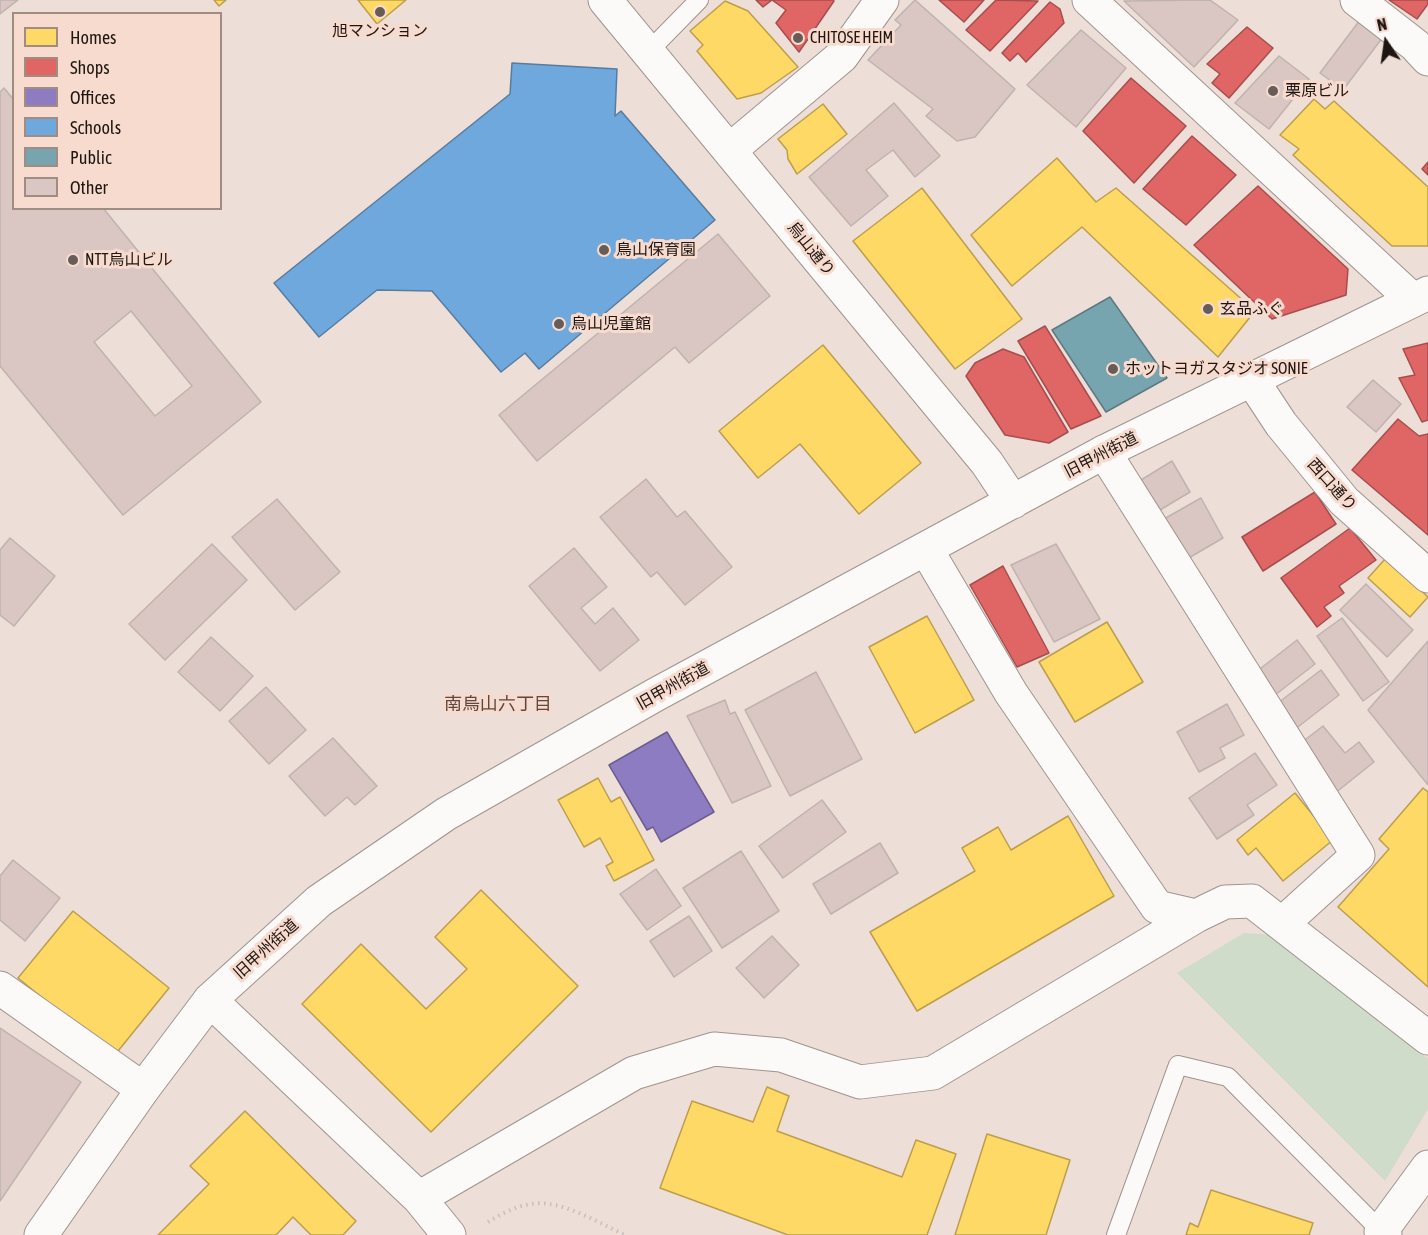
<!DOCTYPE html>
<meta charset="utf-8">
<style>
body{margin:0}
#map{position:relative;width:1428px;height:1235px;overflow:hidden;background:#edded7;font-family:"Asap Condensed",sans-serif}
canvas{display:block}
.legend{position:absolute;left:12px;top:12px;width:210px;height:198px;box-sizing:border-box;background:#f6dbce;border:2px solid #a08c83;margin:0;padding:8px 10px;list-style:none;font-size:18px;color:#1f1612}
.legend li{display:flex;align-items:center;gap:12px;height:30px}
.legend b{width:30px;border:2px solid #a08c83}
.north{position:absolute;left:1356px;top:12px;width:60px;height:60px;-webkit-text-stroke:4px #f6dbce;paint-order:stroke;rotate:347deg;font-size:16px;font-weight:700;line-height:24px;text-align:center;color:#1f1612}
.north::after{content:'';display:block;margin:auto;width:21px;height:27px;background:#1f1612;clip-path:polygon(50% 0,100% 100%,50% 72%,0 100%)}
</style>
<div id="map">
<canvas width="1428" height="1235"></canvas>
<ul class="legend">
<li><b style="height:16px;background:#ffd966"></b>Homes</li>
<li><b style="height:16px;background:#e06666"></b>Shops</li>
<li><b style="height:16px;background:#8e7cc3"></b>Offices</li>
<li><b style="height:16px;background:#6fa8dc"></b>Schools</li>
<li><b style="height:16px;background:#76a5af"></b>Public</li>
<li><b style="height:16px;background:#dac6c2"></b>Other</li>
</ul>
<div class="north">N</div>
</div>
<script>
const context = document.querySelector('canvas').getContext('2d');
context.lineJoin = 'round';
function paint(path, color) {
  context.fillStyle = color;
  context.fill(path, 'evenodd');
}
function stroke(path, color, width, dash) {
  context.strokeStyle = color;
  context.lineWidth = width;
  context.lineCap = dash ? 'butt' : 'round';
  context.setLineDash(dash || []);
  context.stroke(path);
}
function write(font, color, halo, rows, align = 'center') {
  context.font = font + ' "Asap Condensed","Noto Sans JP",sans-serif';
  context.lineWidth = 6;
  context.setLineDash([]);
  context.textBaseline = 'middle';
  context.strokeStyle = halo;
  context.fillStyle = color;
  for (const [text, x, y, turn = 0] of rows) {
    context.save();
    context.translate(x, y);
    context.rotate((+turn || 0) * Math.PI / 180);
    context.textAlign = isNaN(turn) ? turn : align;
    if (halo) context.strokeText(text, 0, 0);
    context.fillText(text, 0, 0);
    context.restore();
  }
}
paint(new Path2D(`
 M1244 933 1276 935 1428 1059V1109L1385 1181 1177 973Z`), '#cfdcca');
const homes = new Path2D(`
 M214 0H226L219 6Z
 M358 0H406L377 24Z
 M725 1 748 11 798 67 761 93 737 99 697 51 703 45 690 31Z
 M1314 99 1325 109 1334 101 1428 187V246H1392L1293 155 1299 149 1280 135Z
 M823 104 847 134 797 174 788 159 787 150 778 139Z
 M1057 158 1096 202 1116 188 1255 311 1218 357 1082 227 1012 286 971 235Z
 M922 188 1022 319 955 369 853 241Z
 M823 345 921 463 859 514 800 444 758 478 719 431Z
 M1386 558 1428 597 1410 617 1368 578Z
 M927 616 974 700 915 733 869 647Z
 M1107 622 1143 682 1075 722 1039 662Z
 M598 778 611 802 620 797 654 860 614 881 606 866 613 862 600 838 584 847 558 800Z
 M1423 788 1428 792V987L1338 907 1389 849 1379 839Z
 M1295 793 1333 840 1283 881 1256 848 1248 855 1237 840Z
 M1068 816 1114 896 917 1011 870 932 975 871 962 848 998 827 1011 850Z
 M481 890 578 986 431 1132 302 1004 361 944 426 1009 467 969 435 937Z
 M73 911 169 988 114 1056 18 978Z
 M767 1087 789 1096 777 1131 902 1177 916 1140 956 1154 927 1235H788L660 1188 692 1101 753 1122Z
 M245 1111 356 1221 343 1235H311L293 1217 276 1235H158L209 1184 190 1166Z
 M987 1134 1070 1160 1046 1235H955Z
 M1211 1190 1313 1223 1309 1235H1186L1190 1223 1198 1227Z`);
paint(homes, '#ffd966');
stroke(homes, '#bc9e4d', 1.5);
const shops = new Path2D(`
 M756 0H833L834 1 799 52 776 23 786 10 772 0 763 7Z
 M939 0H984L964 22Z
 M996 0 1038 1 990 51 966 30Z
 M1389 0H1428V4L1417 19Z
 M1050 2 1060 9 1064 23 1026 62 1018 53 1010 61 1002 53Z
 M1247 27 1273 48 1229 98 1212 83 1220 74 1207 64Z
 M1131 78 1186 126 1134 183 1083 131Z
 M1192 136 1236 175 1186 225 1143 189Z
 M1428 162V175L1422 169Z
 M1258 186 1348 269 1346 295 1272 319 1194 245Z
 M1045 326 1101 416 1071 429 1018 341Z
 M1428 343V420L1422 422 1399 378 1415 375 1403 349Z
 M1003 349 1024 357 1068 432 1049 443 1005 435 966 376 975 363Z
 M1398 419 1419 436 1428 434V535L1352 470Z
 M1315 492 1336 524 1263 571 1242 537Z
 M1350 528 1376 560 1339 586 1344 593 1324 607 1331 616 1317 627 1281 578Z
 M1003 566 1049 653 1017 667 970 585Z`);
paint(shops, '#e06666');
stroke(shops, '#a64e4d', 1.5);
const offices = new Path2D(`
 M667 732 714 812 661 842 653 827 647 830 609 765Z`);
paint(offices, '#8e7cc3');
stroke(offices, '#6d5d8e', 1.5);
const schools = new Path2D(`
 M512 63 617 69 615 116 621 111 715 220 539 369 525 353 501 372 432 291 377 290 319 337 274 283 510 94Z`);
paint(schools, '#6fa8dc');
stroke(schools, '#577c9f', 1.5);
const public = new Path2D(`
 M1110 297 1167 378 1106 412 1052 330Z`);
paint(public, '#76a5af');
stroke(public, '#5c7a80', 1.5);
const building = new Path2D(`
 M0 0H18L0 14Z
 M915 0 1015 89 975 137 957 141 926 116 933 109 868 60 901 25 895 20Z
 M1210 0 1238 20 1194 67 1124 1Z
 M1360 20 1383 37 1343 90 1320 73Z
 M1081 30 1126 68 1076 127 1027 85Z
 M1279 56 1309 79 1269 129 1235 103Z
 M4 88 14 100V208H103L261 402 123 515 0 366V92ZM131 311 192 386 155 416 94 342Z
 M894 103 940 156 915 177 893 150 866 170 888 196 851 226 809 177Z
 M718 234 770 296 689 363 675 347 537 461 499 415Z
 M1373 380 1401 404 1376 432 1347 407Z
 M1172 461 1190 492 1160 510 1141 480Z
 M646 479 677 517 685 511 732 567 685 605 657 572 651 577 600 517Z
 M1201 498 1223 538 1187 559 1164 519Z
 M277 499 340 572 295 610 232 537Z
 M10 538 55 576 14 626 0 615V550Z
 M212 544 247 580 165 660 129 624Z
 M1056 544 1100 619 1054 642 1011 565Z
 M574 548 607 587 581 608 595 624 613 608 639 640 600 671 529 586Z
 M1366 584 1413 630 1387 657 1340 610Z
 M1342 618 1389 682 1363 701 1317 636Z
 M211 637 253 676 220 711 178 672Z
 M1297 640 1315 664 1275 695 1256 672Z
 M1428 641V785L1368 710Z
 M1321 670 1339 695 1294 730 1274 706Z
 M816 672 862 759 790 796 745 710Z
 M266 687 306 730 269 764 229 721Z
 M725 700 730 714 735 712 771 786 732 803 687 716Z
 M1227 704 1244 735 1220 748 1225 758 1199 772 1177 732Z
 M1323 726 1345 753 1359 742 1374 762 1334 794 1297 746Z
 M333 738 377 786 355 805 347 797 325 816 289 776Z
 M1255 753 1277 785 1247 805 1254 815 1217 839 1189 798Z
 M822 800 846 832 783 878 759 846Z
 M880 843 898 873 831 914 813 884Z
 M741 851 779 911 722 948 683 888Z
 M13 860 60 898 25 941 0 920V876Z
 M656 869 681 906 647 930 620 894Z
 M689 916 712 951 674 977 650 941Z
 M772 936 799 965 764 998 736 968Z
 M0 1028 81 1082 0 1201Z`);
paint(building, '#dac6c2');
stroke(building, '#bfb3b0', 1.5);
const lane = new Path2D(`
 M648 52 699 0
 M1116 1235 1178 1065 1228 1077 1381 1231`);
const street = new Path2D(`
 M1089 0 1413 300
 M1357 0 1415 45 1428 59
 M730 150 842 56 882 0
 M1252 380 1281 424 1344 501 1428 576
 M1104 452 1358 855 1283 923
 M926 549 1011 693 1157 907 1196 916
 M0 988 143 1089
 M210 1000 419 1198 449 1235
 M419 1198 634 1073 714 1049 781 1055 860 1082 933 1073 1196 916 1225 902 1252 901 1428 1038
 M1385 1235 1381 1231 1428 1167`);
const secondary = new Path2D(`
 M605 0 987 463 1013 502
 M41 1235 143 1089 210 1000 319 901 446 814 655 695 1104 452 1428 293`);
stroke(lane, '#9f948f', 20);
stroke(street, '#9f948f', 35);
stroke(secondary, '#9f948f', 35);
stroke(new Path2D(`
 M488 1222C501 1214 516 1206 531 1204 562 1199 598 1223 625 1235`), '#c6c0be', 4, [1.5, 4.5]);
stroke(lane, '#fcfaf9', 18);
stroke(street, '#fcfaf9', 33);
stroke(secondary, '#fcfaf9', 33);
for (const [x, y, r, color] of [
 [380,12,6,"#675c57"],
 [798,38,6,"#675c57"],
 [1273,91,6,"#675c57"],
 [604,250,6,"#675c57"],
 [73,260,6,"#675c57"],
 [1208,309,6,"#675c57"],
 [559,324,6,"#675c57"],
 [1113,369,6,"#675c57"]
]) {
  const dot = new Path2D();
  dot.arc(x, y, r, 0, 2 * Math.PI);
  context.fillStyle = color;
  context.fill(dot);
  stroke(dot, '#f6dbce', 2);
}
write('16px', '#1f1612', '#f6dbce', [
 ["旭マンション",380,31,"center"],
 ["CHITOSE HEIM",810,38],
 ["栗原ビル",1285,91],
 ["鳥山保育園",616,250],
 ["NTT烏山ビル",85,260],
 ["玄品ふぐ",1220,309],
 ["烏山児童館",571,324],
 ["ホットヨガスタジオ SONIE",1125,369]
], 'left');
write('16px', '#1f1612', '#f6dbce', [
 ["烏山通り",811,249,51],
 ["旧甲州街道",1101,455,-27],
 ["西口通り",1332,485,48],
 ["旧甲州街道",673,686,-29],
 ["旧甲州街道",266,949,-42]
]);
write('18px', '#5f493f', '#f6dbce', [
 ["南烏山六丁目",498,704]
]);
</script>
